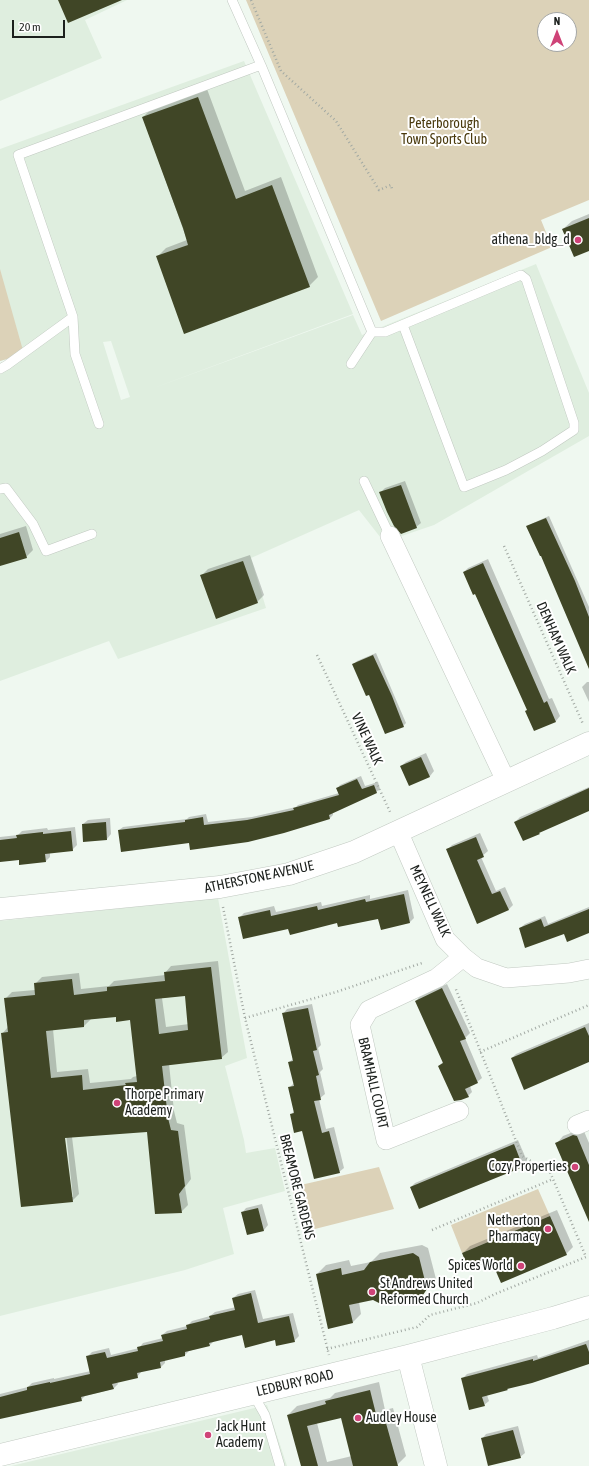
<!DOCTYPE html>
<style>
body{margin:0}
#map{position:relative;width:589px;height:1466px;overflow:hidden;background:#eff8f0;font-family:"Asap Condensed",sans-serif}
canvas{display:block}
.north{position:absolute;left:537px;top:12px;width:40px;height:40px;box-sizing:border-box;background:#fff;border:1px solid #a4a6a5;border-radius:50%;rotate:0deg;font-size:11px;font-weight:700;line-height:16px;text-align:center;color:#1c201d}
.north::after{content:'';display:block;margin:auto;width:14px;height:18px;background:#cf4378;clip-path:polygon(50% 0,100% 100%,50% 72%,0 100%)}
.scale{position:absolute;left:12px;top:20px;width:53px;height:18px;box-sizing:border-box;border:2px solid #1c201d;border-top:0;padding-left:5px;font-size:12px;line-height:14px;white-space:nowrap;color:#1c201d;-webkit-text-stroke:3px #fff;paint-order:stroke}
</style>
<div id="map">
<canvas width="589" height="1466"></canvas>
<div class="north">N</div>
<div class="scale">20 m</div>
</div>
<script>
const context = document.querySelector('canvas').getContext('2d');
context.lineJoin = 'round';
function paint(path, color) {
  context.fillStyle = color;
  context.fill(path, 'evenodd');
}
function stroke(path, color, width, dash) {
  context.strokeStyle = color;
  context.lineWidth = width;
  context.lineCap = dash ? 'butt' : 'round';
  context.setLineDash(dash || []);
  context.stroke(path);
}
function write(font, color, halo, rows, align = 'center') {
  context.font = font + ' "Asap Condensed",sans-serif';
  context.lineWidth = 4;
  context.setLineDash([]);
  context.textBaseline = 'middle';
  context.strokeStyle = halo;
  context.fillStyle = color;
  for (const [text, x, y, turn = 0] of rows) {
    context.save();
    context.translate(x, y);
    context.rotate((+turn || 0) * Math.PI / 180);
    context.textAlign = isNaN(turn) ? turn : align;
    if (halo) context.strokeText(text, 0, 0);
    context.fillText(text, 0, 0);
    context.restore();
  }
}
paint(new Path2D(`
 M0 0H127L85 20 102 58 0 101Z
 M244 61 353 314 151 389 353 315 362 335 536 264 589 393V436L434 525 384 542 359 510 251 558 266 608 118 659 109 641 0 681V363L33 353 24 354 0 361V149ZM111 341 130 397 121 400 103 342Z
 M218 898 247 1058 225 1066 244 1140 246 1153 275 1148 285 1191 223 1208 234 1254 185 1270 0 1316V921Z
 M267 1405 287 1466H11Z`), '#dfeedf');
paint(new Path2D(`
 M246 0H589V200L541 220 552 247 381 321ZM545 20H569V44H545Z
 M0 269 24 354 0 361Z
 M379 1167 394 1209 303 1232 292 1187Z
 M538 1189 550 1216 462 1253 451 1225Z`), '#dcd2b8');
paint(new Path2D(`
 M207 89 245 191 281 177 318 277 309 286 157 257 166 248 187 240 143 117 152 108Z
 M589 214V250L563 229 572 221Z
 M405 481 421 523 416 527 381 492 385 488Z
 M549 516 589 607V652L528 527 531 524Z
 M26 526 33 550 26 557 0 565V534Z
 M250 555 264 595 257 602 201 576 208 569Z
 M488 559 549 699 552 698 560 716 556 721 535 730 528 710 475 593 464 572 468 568Z
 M376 653 406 723 403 726 353 665 357 661Z
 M587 682H589V702L582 687Z
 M426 753 434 771 430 776 409 784 401 766 406 762Z
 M361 776 365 786 378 782 380 789 376 792 333 812V815L330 818 190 842 119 830 123 827 187 819 189 817 206 814 208 822 252 817 296 807 298 805 339 793 337 789 340 785Z
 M589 787V810L515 822 520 817Z
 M110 818 111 834 107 839 83 824 88 820Z
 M75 827 77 845 72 850 50 852V857L46 861 20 859 0 861V837L18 835 22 831 47 828 48 830Z
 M480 833 488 851 481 857 496 891 505 887 513 905 509 909 478 923 447 850 452 845Z
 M408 890 414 918 410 922 379 918 289 928 239 918 244 913 274 906 276 912 321 902 322 906 370 895V899Z
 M589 907V932H564L520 928 525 924 545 916 548 924Z
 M218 961 228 1052 221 1058 169 1064 174 1111 177 1123 184 1125 191 1179 185 1187 188 1205 181 1212 148 1131 72 1137 79 1194 72 1201 2 1034 8 1027 5 999 12 992 35 990V984L42 977 79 973 81 989 109 986 114 981 165 975V973L171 966ZM186 995 189 1024 166 1027 162 998ZM117 1016 131 1019 137 1076 133 1077 131 1079 90 1083 88 1069 57 1072 53 1029 84 1026 91 1019ZM64 1133H66L73 1197H71Z
 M447 984 470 1033 465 1038 482 1078 477 1082 470 1086 472 1092 468 1096 439 1066 444 1061 416 1001 420 996Z
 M312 1004 321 1045 318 1048 323 1069 320 1072 325 1094 319 1099 326 1129 334 1127 344 1168 339 1172 302 1130 291 1115 294 1111 289 1088 294 1083 289 1062 293 1059 283 1014 287 1009Z
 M589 1023V1061L512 1058 516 1054Z
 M581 1129H583L589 1143V1220L557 1143 563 1136Z
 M518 1140 527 1161 523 1166 411 1187 415 1183Z
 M262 1204 268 1225 264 1230 247 1234 242 1213 246 1208Z
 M557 1210 573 1247 566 1254 463 1253 470 1246Z
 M422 1245 428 1248 436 1279 431 1285 422 1294 373 1299 359 1302 361 1314 352 1323 317 1274 326 1265 349 1260 351 1266 371 1262 380 1253Z
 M255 1290 263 1319 293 1313 299 1336 294 1341 242 1334 214 1341 210 1345 189 1351 185 1355 165 1360V1363L161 1367 142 1371 137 1377 117 1382 118 1384 113 1389 85 1396 81 1400 0 1418V1394L28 1387 32 1383 54 1378V1379L91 1371 87 1357 92 1352 109 1348 111 1355 139 1348 143 1343 163 1338 162 1335 167 1331 187 1326 192 1321 210 1316 215 1312 236 1307 233 1298 238 1294Z
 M589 1340V1363L487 1395 489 1401 484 1405 462 1379 467 1374 537 1355 538 1358Z
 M379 1382 385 1410 393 1408 406 1456 397 1465 393 1466H302L288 1415 297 1406 330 1398 335 1393ZM342 1417 352 1456 327 1462 317 1423Z
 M518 1426 525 1453 520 1457 482 1439 486 1434Z`), '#0003');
paint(new Path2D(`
 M58 0H122L68 23Z
 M198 97 236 199 272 185 310 287 184 334 156 256 188 245 183 228 142 117Z
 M589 218V251L574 257 562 229Z
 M401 485 417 528 401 534 394 526 387 512 379 492Z
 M546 518 575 581 589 617V669L541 556H540L526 526Z
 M19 532 27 558 0 566V538Z
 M243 561 258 603 216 619 200 575Z
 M483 563 544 703 547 701 556 722 534 731 525 711 527 710 496 641 475 594 473 595 463 572Z
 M373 655 392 696 404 727 385 734 369 695 366 696 352 664Z
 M421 757 430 777 409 786 400 766Z
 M357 779 362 789 374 785 377 793 329 815 330 819 284 833 248 842 190 850 189 843 121 852 118 830 185 822V820L203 817 204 825 247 820 294 810 293 808 339 795 336 788Z
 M589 788V811L539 833 540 834 523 841 514 822Z
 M106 822 107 840 83 842 82 824Z
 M71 831 73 851 45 854 46 862 19 865V860L0 862V840L17 838 16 835 43 832V834Z
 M476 837 484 857 477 860 492 894 500 891 509 910 477 924 446 849Z
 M404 894 410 923 381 930 378 919 338 927 337 923 290 935 288 929 243 939 238 917 270 910 271 916 317 906 318 910 365 899 366 902Z
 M589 909V933L567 942 564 934 525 948 519 928 541 919 544 927Z
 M211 967 222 1059 162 1066 168 1118 171 1130 178 1131 185 1186 179 1194 182 1213 155 1214 147 1132 65 1138 73 1202 21 1207 1 1033 8 1032 4 998 35 995 34 983 72 979 74 995 107 991V987L165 981 164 972ZM185 996 188 1030 159 1034 155 999ZM116 1017V1022L130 1020 137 1082 125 1083 126 1085 83 1090 82 1075 51 1078 46 1031 84 1027V1020Z
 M442 988 466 1039 460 1041 478 1083 465 1089 469 1097 461 1100 454 1101 438 1066 443 1063 415 1001Z
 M308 1008 317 1050 313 1051 319 1075 316 1076 321 1100 314 1101 322 1133 329 1131 340 1173 314 1179 302 1131 294 1133 290 1114 294 1113 288 1087 294 1086 288 1062 293 1061 282 1013Z
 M585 1027 589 1036V1062L524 1090 511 1058Z
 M573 1135 577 1136 589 1165V1222L555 1143Z
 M514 1144 523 1167 419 1209 410 1187Z
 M258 1208 264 1231 247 1235 241 1212Z
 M550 1216 567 1255 501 1283 491 1260 469 1270 462 1253Z
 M413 1253 419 1257 427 1289 423 1295 379 1303 373 1300 349 1305 353 1323 328 1329 316 1274 341 1268 342 1275 364 1270 370 1262Z
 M251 1293 258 1323 289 1316 295 1342 276 1346 275 1340 245 1348 242 1335 209 1343 210 1346 185 1352V1356L160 1362 161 1368 137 1373 138 1378 112 1384 114 1389 81 1397 82 1401 0 1419V1397L27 1390V1387L50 1382V1383L90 1374 86 1356 105 1352 107 1358 138 1351 137 1347 163 1341 161 1335 187 1329 186 1325 210 1319 209 1316 235 1310 232 1298Z
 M586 1344 589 1352V1364L532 1383 507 1389 508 1390 482 1397 485 1406 469 1410 461 1378 533 1359V1361Z
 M370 1390 377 1418 384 1416 398 1466H353L341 1418 307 1426 318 1466H301L287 1415 326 1404 325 1401Z
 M513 1430 521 1458 488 1466 481 1438Z`), '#404626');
const service = new Path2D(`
 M232 0 261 65 372 332 351 364
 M372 332H385L521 275 526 279 574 423V430L542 451 506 470 464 487 403 325
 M0 369 7 365 73 317
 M99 424 75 354 73 317 18 155 261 65
 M364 481 390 536
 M0 489 6 488 33 524 46 551 92 534
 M253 1394 265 1415 280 1466`);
const minor = new Path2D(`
 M390 536 506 781
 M398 831 445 939 463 957 477 968 506 978 569 973 589 969
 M459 1111 386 1140 360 1025 369 1010 437 978 463 957
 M577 1125 589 1120`);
const tertiary = new Path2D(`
 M0 909 220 887 289 874 354 852 589 743
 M408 1356 436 1466
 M0 1455 408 1356 553 1318 589 1307`);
stroke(service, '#c1c9c1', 10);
stroke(minor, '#c1c9c1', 20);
stroke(tertiary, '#c1c9c1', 23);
stroke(new Path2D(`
 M251 0 281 71 336 121 379 190 391 185 392 189
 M504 546 583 724
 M317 655 391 814
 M223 907 245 1018 329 1355
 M245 1018 336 992 422 963
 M480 1052 589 1005
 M432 1230 553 1179
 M327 1349 417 1327 430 1315 477 1303 495 1294 586 1257 550 1172 522 1156 455 987`), '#a2a9a3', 2.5, [1, 3]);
stroke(service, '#fff', 9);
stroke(minor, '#fff', 19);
stroke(tertiary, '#fff', 22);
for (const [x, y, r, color] of [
 [578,240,4,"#cf4378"],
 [117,1103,4,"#cf4378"],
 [575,1167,4,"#cf4378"],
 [548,1229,4,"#cf4378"],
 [521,1266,4,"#cf4378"],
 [372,1292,4,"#cf4378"],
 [358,1418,4,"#cf4378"],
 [208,1435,4,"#cf4378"]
]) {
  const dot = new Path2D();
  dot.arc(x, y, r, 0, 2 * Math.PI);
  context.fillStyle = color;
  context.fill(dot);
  stroke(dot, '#fff', 1.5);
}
write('14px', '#4a3a0d', '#fff', [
 ["Peterborough",444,124],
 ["Town Sports Club",444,140]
]);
write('14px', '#1c201d', '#fff', [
 ["athena_bldg_d",570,240],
 ["Thorpe Primary",125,1095,"left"],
 ["Academy",125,1111,"left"],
 ["Cozy Properties",567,1167],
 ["Netherton",540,1221],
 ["Pharmacy",540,1237],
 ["Spices World",513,1266],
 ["St Andrews United",380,1284,"left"],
 ["Reformed Church",380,1300,"left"],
 ["Audley House",366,1418,"left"],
 ["Jack Hunt",216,1427,"left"],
 ["Academy",216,1443,"left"]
], 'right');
write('14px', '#1c201d', '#fff', [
 ["DENHAM WALK",556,638,66],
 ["VINE WALK",367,739,65],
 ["ATHERSTONE AVENUE",259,877,-12],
 ["MEYNELL WALK",430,901,65],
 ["BRAMHALL COURT",373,1083,77],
 ["BREAMORE GARDENS",297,1187,76],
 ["LEDBURY ROAD",295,1383,-13]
]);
</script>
